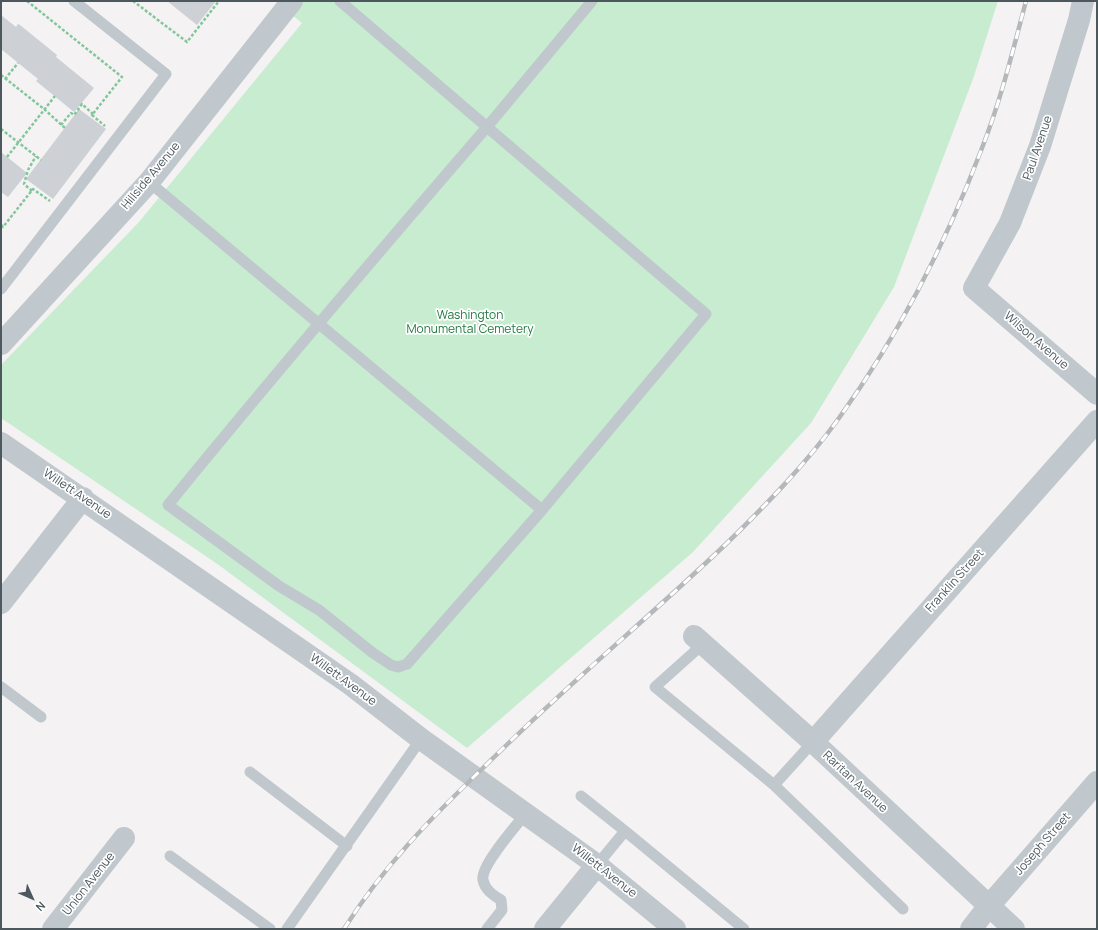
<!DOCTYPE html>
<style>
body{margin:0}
#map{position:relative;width:1098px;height:930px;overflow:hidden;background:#f4f2f3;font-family:Manrope,sans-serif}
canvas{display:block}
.frame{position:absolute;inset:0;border:2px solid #4c585e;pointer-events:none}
.north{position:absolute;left:12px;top:878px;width:40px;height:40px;-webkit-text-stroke:3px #fff;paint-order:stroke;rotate:135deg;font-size:11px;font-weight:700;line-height:16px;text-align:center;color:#4c585e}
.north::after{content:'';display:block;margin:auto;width:14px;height:18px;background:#4c585e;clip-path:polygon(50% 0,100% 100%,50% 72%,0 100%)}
</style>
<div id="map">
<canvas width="1098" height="930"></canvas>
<div class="frame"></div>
<div class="north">N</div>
</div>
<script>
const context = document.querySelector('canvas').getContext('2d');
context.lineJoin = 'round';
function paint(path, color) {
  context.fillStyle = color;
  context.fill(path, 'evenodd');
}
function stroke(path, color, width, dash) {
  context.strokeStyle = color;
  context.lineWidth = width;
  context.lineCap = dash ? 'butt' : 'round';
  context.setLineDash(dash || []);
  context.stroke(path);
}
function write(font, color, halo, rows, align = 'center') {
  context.font = font + ' Manrope,sans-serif';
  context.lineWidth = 3.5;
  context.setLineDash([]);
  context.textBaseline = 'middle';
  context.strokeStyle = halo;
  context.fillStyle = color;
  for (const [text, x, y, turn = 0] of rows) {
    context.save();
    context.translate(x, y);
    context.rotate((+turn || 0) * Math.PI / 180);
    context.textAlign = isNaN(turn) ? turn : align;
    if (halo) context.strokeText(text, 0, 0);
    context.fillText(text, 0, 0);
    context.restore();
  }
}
paint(new Path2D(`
 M275 1H998L973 79 894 287 811 423 693 552 467 748 216 563 1 418V365L139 222 302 23Z`), '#c7ecd0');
paint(new Path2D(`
 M167 1H216L197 25Z
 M1 15 16 27 18 24 20 25 57 55 56 57 94 88 74 112 36 81 38 79 1 49Z
 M79 109 106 129 53 199 26 179Z
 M1 152 27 173 8 197 1 192Z`), '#cdd0d4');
stroke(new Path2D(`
 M27 1 122 77 92 115 105 126
 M133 1 187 42 219 1
 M1 75 44 109 65 128
 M5 79 18 63
 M61 125 71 113 74 115 82 104 93 114
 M1 129 41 160
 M7 157 55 96
 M32 191 24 184 28 170 36 156
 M1 225 3 227 33 189 50 201`), '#82c69c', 2.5, [3, 2]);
stroke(new Path2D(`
 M149 182 542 510 407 664 398 667 391 665 373 653 319 610 279 586 168 505C272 377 379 252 487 127L340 1
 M1 289 166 74 74 1
 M542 510 706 314 487 127 592 1
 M703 644 655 687 774 785
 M1 687 41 717
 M813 742 774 785 903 909
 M250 772 347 846
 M581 796 625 831
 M170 856 270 929
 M597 865 625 831 744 929
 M287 929 421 739
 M487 929 502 910 501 900C493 895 485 890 483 880 480 866 516 826 526 813`), '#c0c8cd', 11);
stroke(new Path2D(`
 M1083 1 1079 20 1040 146 1010 223 974 288 1097 394
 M1 443 350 684 421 739 597 865 675 929
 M1 603 83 498
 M694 636 813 742 1014 929
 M813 742 1097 421
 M53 929 124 838
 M545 929 597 865
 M971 929 988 907 1097 782`), '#c0c8cd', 22);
stroke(new Path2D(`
 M1 344 149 182 292 1`), '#c0c8cd', 22);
const rail = new Path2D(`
 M344 929C383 867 429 820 482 769 560 691 645 621 725 545 765 506 806 464 839 418 898 336 946 243 982 148 1001 100 1013 50 1026 1`);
stroke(rail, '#b5b8bb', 4.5);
stroke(rail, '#fff', 3, [9]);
write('12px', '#4c585e', '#fff', [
 ["Paul Avenue",1038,148,-71],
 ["Hillside Avenue",151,176,-50],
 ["Wilson Avenue",1036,341,41],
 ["Willett Avenue",77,494,34],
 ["Franklin Street",955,581,-48],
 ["Willett Avenue",343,680,36],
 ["Raritan Avenue",855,782,43],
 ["Joseph Street",1043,844,-49],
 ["Willett Avenue",604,871,38],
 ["Union Avenue",89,884,-52]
]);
write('12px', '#227942', '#fff', [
 ["Washington",470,316],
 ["Monumental Cemetery",470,330]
]);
</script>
